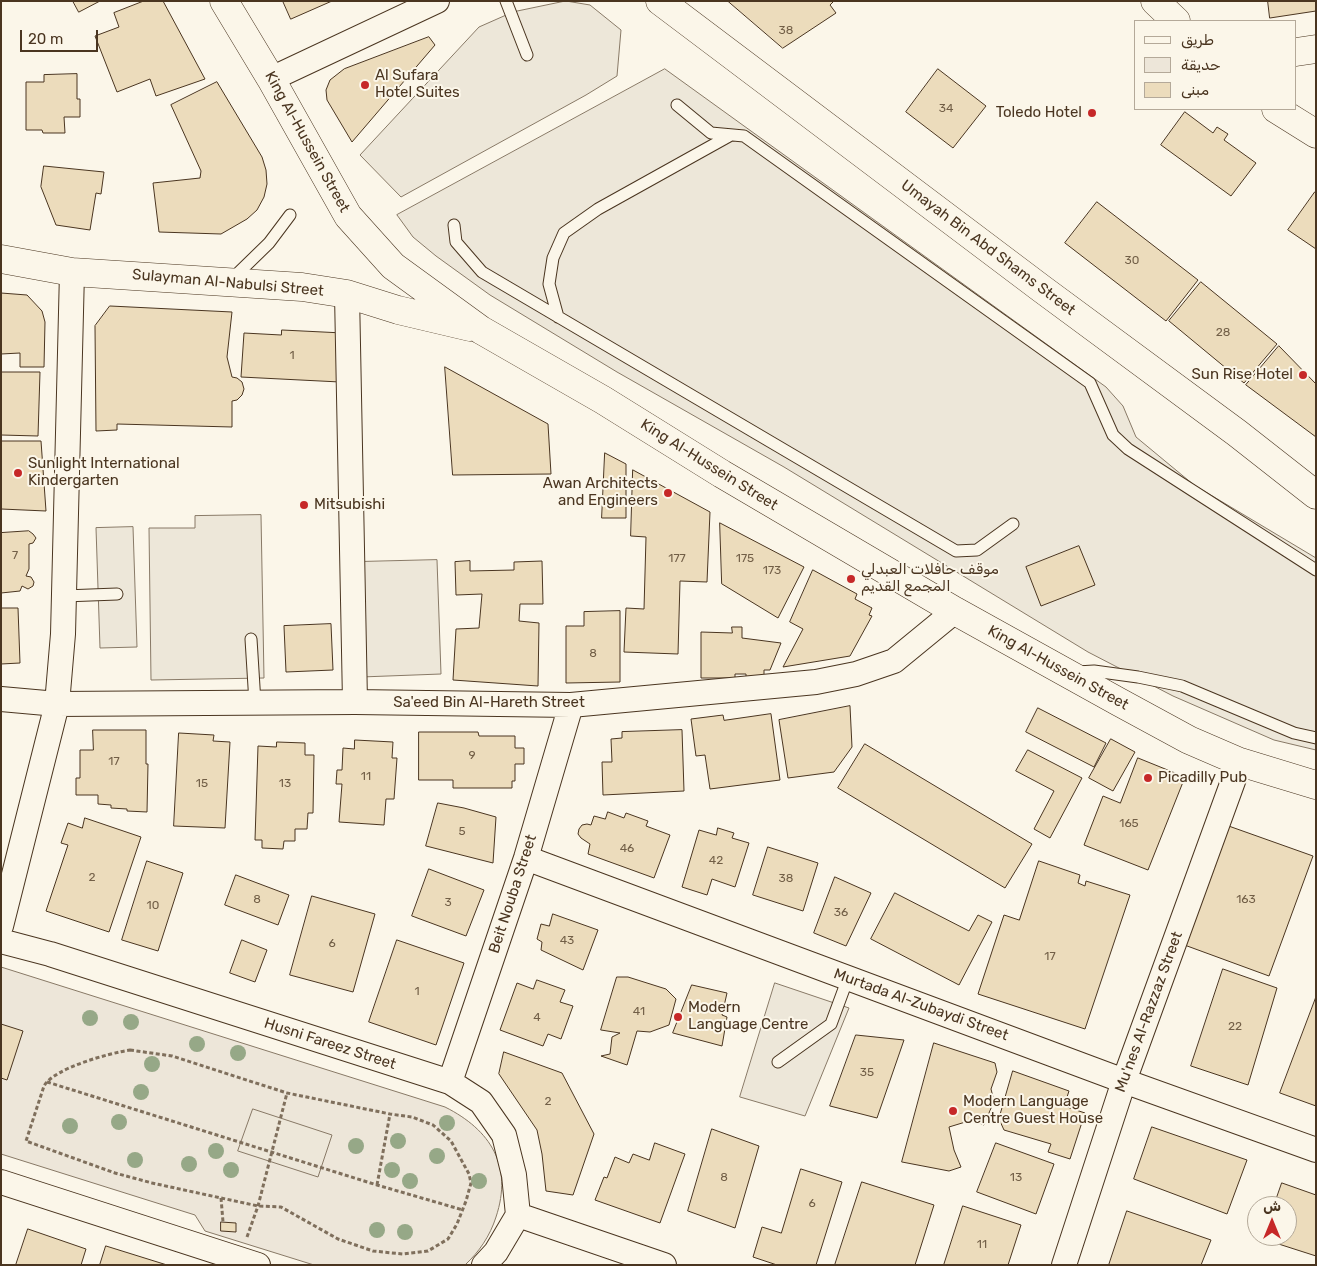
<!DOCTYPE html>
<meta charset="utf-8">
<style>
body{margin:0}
#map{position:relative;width:1317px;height:1266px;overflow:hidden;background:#fbf6e9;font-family:Rubik,"Noto Sans Arabic",sans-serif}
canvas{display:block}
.frame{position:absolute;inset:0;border:2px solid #4a3520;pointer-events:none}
.legend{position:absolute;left:1134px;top:20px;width:162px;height:90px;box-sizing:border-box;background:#fbf6e9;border:1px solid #b4a999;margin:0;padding:6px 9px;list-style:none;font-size:15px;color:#4a3520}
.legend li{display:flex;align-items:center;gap:10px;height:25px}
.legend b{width:25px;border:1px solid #b4a999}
.north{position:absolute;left:1247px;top:1196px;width:50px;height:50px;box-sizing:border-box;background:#fbf6e9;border:1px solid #b4a999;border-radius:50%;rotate:0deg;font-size:14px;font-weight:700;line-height:20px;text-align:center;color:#4a3520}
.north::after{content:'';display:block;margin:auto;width:18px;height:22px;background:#c62828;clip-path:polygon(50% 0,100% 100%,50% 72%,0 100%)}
.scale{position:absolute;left:20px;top:30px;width:78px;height:22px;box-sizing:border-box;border:2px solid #4a3520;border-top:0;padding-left:6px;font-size:15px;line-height:18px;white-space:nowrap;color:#4a3520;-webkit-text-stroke:4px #fbf6e9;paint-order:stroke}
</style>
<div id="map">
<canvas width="1317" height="1266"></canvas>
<div class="frame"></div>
<ul class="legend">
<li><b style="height:6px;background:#fbf6e9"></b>طريق</li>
<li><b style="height:14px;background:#ede6d9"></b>حديقة</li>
<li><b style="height:14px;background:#ecdcbc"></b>مبنى</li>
</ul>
<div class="north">ش</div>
<div class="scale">20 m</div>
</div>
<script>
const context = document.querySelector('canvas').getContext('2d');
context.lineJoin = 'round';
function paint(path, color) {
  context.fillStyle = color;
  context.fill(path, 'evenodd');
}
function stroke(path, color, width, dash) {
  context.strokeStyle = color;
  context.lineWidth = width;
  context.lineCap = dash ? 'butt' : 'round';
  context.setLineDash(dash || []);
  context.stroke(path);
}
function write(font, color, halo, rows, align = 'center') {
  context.font = font + ' Rubik,"Noto Sans Arabic",sans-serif';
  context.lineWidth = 4;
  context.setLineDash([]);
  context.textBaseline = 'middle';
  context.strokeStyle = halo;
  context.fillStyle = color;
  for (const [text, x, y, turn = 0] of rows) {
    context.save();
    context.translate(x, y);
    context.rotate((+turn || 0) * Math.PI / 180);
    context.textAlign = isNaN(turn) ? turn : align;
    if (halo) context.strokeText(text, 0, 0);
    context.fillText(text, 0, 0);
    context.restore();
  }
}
const green = new Path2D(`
 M1 967 445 1107C491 1130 513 1166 496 1217 490 1236 479 1252 465 1265H314L205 1231 195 1215 1 1154Z`);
paint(green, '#ede6d9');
stroke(green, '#887966', 1);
const parking = new Path2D(`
 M566 1 590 5 621 30 617 76 586 95 401 197 360 155 479 27 513 12Z
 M665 69 1106 387 1123 406 1136 437 1194 485 1316 558V750L1274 740 1173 696 1088 652 784 467 617 372 490 295 436 256 413 237 397 215Z
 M261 515 264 678 151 680 149 528H195V516Z
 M133 527 137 647 100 648 96 528Z
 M437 560 441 674 361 677 357 562Z
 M775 983 849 1008 805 1116 740 1097Z
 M253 1109 332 1135 318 1177 238 1151Z`);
paint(parking, '#ede7d9');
stroke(parking, '#887966', 1);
const building = new Path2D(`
 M73 1H100L79 12Z
 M144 1H163L205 79 156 96 150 79 117 92 95 36 119 27 114 13Z
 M283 1H332L291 19Z
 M728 1H834L830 5 836 13 783 48Z
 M1268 1H1316V11L1270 18Z
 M429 37 435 45 352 142 327 100 326 90 330 80 344 69Z
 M938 69 986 106 953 148 906 112Z
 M77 74V99H80V117H64L65 133H43L42 130H26V82H44V75Z
 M217 82 262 157 266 170 267 184 264 197 257 210 247 219 221 234 159 232 153 183 200 178 201 171 171 105Z
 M1185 112 1213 133 1217 127 1228 134 1224 140 1256 163 1231 196 1161 145Z
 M44 166 104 172 101 194 96 193 90 230 56 225 41 187Z
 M1315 192H1316V249L1288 230Z
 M1097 202 1198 280 1166 321 1065 243Z
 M1201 282 1277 344 1244 383 1169 321Z
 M1 293 27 295 42 311 45 322 44 367H20V353L1 354Z
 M110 306 232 312 227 357 232 377 237 378 242 382 244 389 242 395 237 400 232 401V427L117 424V430L96 431 95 326Z
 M282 330 343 333 340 382 241 377 244 333 281 335Z
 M1279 346 1316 384V437L1246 385Z
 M445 367 548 424 551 474 453 475Z
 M1 372H40L38 436 1 435Z
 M1 441H41L46 511 1 509Z
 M605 453 626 464V518H602Z
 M633 470 710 512 707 582 680 581 678 654 624 652 626 608 644 609 646 537 631 536Z
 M720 523 804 567 778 618 722 584Z
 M29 531 33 534 36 538 33 543 29 544V569L26 576 31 577 34 582 33 586 28 589 22 586 20 591 1 593V533Z
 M1079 546 1095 585 1041 606 1026 567Z
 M470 561V571L514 570V562L542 561 543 604H520L519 621 539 623 538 686 453 680 456 629 479 628 482 594 456 595 455 562Z
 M813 570 857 594 855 599 872 608 869 615 872 616 850 656 783 667 803 629 790 622Z
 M1 608H18L20 663 1 664Z
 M620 611V682L566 683V626H584V612Z
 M331 624 333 670 286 672 284 626Z
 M732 627H742V638L781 643 770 670H764V677H746V674H735V678H701V632L732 633Z
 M850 706 852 747 834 772 788 778 779 720Z
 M1038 708 1106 743 1094 767 1026 732Z
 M771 714 780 780 710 789 705 755 696 756 691 719 723 715 724 720Z
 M93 730H146V764H148L147 812 127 811V809L111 808V805L98 804V795H76V778H80V750H93Z
 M682 730 684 791 603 795 602 762H612L611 739 622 738V732Z
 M419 732H478L479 736H515V748H524V764H515V781H512V788H453V780H419Z
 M179 733 214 735 213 741 230 742 225 828 174 826Z
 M1111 739 1135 752 1113 791 1089 778Z
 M355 740 393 742 392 758H397L394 799H386L384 825 339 822 342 784H336L337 770H342L343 748 354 749Z
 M277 742 305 743V755H314L313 813H308L307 829H295V841H284L283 849 262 848V840H255L258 746 276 747Z
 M865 744 1032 844 1005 888 838 788Z
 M1028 750 1082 778 1050 838 1034 829 1054 791 1016 771Z
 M1138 758 1185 777 1148 870 1084 845 1103 796 1120 803Z
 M438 803 464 808 496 817 493 863 426 846Z
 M608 812 624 818 626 813 648 821 646 826 670 835 654 878 588 854 590 844 581 838 578 834 579 829 582 825 587 824 591 825 594 816 605 819Z
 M85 818 141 837 109 932 46 911 68 845 61 843 68 823 82 828Z
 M1223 824 1313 856 1269 976 1179 943Z
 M718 828 734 833 732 838 749 843 735 887 712 879 707 895 682 887 699 830 716 835Z
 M768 847 818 863 803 911 753 895Z
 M147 861 183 873 158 951 122 940Z
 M1039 861 1080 875 1078 883 1085 886 1086 881 1130 895 1085 1029 978 994 1004 915 1019 920Z
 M429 869 484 890 466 936 412 916Z
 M236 875 289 895 278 925 225 905Z
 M835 877 871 893 846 946 814 933Z
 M895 893 969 931 978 915 992 922 959 985 871 939Z
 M312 896 375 914 353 992 290 975Z
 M553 914 598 930 583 970 541 950 542 942 537 939 541 924 549 926Z
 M242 940 267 950 255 982 230 973Z
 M397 940 464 963 436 1045 369 1022Z
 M1223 969 1277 988 1248 1085 1191 1066Z
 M617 977H628L666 989 676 999 669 1025 650 1032 637 1031 627 1065 601 1056 610 1054 612 1037 620 1033 601 1030Z
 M537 980 565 990 560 1002 573 1006 561 1039 548 1034 543 1046 500 1030 517 983 533 989Z
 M692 985 727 993 722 1015 727 1017 722 1046 673 1033Z
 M1316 997V1106L1280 1093Z
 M1 1024 23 1031 7 1080 1 1078Z
 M856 1035 904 1040 877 1118 830 1106Z
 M934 1043 995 1063 997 1072 991 1089 994 1101 984 1125 972 1120 949 1127 954 1150 961 1167 949 1171 902 1162Z
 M504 1052 562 1073 594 1134 573 1195 546 1191 542 1154 537 1130 499 1074Z
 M1013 1071 1069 1091 1064 1106 1085 1113 1070 1159 1048 1152 1051 1144 1004 1130 999 1119Z
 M1152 1127 1247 1160 1227 1214 1134 1179Z
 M712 1129 759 1146 735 1228 688 1211Z
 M655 1143 685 1154 660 1223 595 1200 604 1177 607 1178 615 1157 629 1163 633 1154 649 1160Z
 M996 1143 1054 1164 1036 1214 977 1192Z
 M801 1169 842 1182 816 1265H777L753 1257 762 1227 781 1233Z
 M862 1182 934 1205 915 1265H835Z
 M1282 1183 1316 1195V1256L1263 1239 1264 1236H1287V1206H1274Z
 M963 1206 1021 1225 1008 1265H944Z
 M1127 1211 1211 1240 1201 1265H1109Z
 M221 1222 236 1223V1232L221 1231Z
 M28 1229 86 1249 81 1265H16Z
 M106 1246 167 1265H100Z`);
paint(building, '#ecdcbc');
stroke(building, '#4a3520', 1);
const lane = new Path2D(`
 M506 1 527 55
 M677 105 711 133 744 136 1090 383 1113 435 1128 449 1316 570
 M454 225 456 242 482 272 956 551 977 550 1013 524
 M231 280 269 243 290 215
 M558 317 549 284 553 258 564 233 598 209 731 135
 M64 596 117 594
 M251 639 255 703
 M1077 672 1094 671 1138 677 1182 686 1294 733 1316 738
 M778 1062 831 1024 848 978`);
const street = new Path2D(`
 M271 79 437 1
 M347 294 355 702
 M1 699 57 704 355 702 571 705 816 682 856 674 894 661 955 611
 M526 858 1124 1081 1316 1150
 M1 926 57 704 63 634 72 272
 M1 941 50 954 450 1082 481 1102 504 1135 514 1175 518 1215 496 1252 484 1265
 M450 1082 526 858 571 705
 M1 1182 258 1265
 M518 1215 664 1265
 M1064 1265 1124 1081 1240 762`);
const secondary = new Path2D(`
 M224 1 271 79 348 216 393 266 481 330 603 400 722 474 955 611 1119 702 1189 740 1240 762 1316 785
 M660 1 1042 289 1237 433 1316 495
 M1155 1 1176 21
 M1296 52 1316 49
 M1276 109 1316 134
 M1 259 72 272 302 287 347 294 398 310 470 327`);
stroke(lane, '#4a3520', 13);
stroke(street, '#4a3520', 26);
stroke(secondary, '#4a3520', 29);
stroke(new Path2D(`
 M130 1050 172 1056 287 1093 390 1114 412 1117 433 1125 451 1141 469 1174 471 1183 466 1201 457 1224 448 1239 428 1251 403 1254 373 1251 338 1239 281 1207 258 1206 152 1183 115 1173 26 1141 44 1086C54 1068 110 1053 130 1050Z
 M47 1082 377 1185 463 1210
 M377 1185 390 1114
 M221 1198 223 1222
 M247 1237 258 1206 287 1093`), '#7f6f5c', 3, [4, 2.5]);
stroke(lane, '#fbf6e9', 11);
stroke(street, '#fbf6e9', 24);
stroke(secondary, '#fbf6e9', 28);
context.fillStyle = '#96a887';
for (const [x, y] of [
 [90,1018],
 [131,1022],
 [197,1044],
 [238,1053],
 [152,1064],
 [141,1092],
 [119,1122],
 [447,1123],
 [70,1126],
 [398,1141],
 [356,1146],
 [216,1151],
 [437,1156],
 [135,1160],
 [189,1164],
 [231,1170],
 [392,1170],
 [410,1181],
 [479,1181],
 [377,1230],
 [405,1232]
]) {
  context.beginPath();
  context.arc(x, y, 8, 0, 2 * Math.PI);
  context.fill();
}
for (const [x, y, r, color] of [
 [365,85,5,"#c62828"],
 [1092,113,5,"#c62828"],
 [1303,375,5,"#c62828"],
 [18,473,5,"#c62828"],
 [668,493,5,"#c62828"],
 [304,505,5,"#c62828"],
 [851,579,5,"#c62828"],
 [1148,778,5,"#c62828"],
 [678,1017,5,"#c62828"],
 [953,1111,5,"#c62828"]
]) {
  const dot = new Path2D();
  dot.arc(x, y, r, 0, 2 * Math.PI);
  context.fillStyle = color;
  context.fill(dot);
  stroke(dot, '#fbf6e9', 2);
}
write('12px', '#725f47', null, [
 ["38",786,31],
 ["34",946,109],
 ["30",1132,261],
 ["28",1223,333],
 ["1",292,356],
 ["7",15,556],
 ["177",677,559],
 ["175",745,559],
 ["173",772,571],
 ["8",593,654],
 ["9",472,756],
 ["17",114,762],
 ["11",366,777],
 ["15",202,784],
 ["13",285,784],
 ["165",1129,824],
 ["5",462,832],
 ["46",627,849],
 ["42",716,861],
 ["2",92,878],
 ["38",786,879],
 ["8",257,900],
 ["163",1246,900],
 ["3",448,903],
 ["10",153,906],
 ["36",841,913],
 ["43",567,941],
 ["6",332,944],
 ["17",1050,957],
 ["1",417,992],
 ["41",639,1012],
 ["4",537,1018],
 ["22",1235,1027],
 ["35",867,1073],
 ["2",548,1102],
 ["8",724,1178],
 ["13",1016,1178],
 ["6",812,1204],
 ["11",982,1245]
]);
write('15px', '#4a3520', '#fbf6e9', [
 ["Al Sufara",375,76],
 ["Hotel Suites",375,93],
 ["Toledo Hotel",1082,113,"right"],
 ["Sun Rise Hotel",1293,375,"right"],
 ["Sunlight International",28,464],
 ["Kindergarten",28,481],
 ["Awan Architects",658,484,"right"],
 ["and Engineers",658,501,"right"],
 ["Mitsubishi",314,505],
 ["موقف حافلات العبدلي",861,570],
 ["المجمع القديم",861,587],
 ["Picadilly Pub",1158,778],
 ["Modern",688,1008],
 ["Language Centre",688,1025],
 ["Modern Language",963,1102],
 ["Centre Guest House",963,1119]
], 'left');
write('15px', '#4a3520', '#fbf6e9', [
 ["King Al-Hussein Street",307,142,61],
 ["Umayah Bin Abd Shams Street",988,248,37],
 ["Sulayman Al-Nabulsi Street",228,283,5],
 ["King Al-Hussein Street",709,465,32],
 ["King Al-Hussein Street",1058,668,29],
 ["Sa'eed Bin Al-Hareth Street",489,703],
 ["Beit Nouba Street",513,894,-72],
 ["Murtada Al-Zubaydi Street",921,1005,20],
 ["Mu'nes Al-Razzaz Street",1149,1012,-70],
 ["Husni Fareez Street",330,1044,18]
]);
</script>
